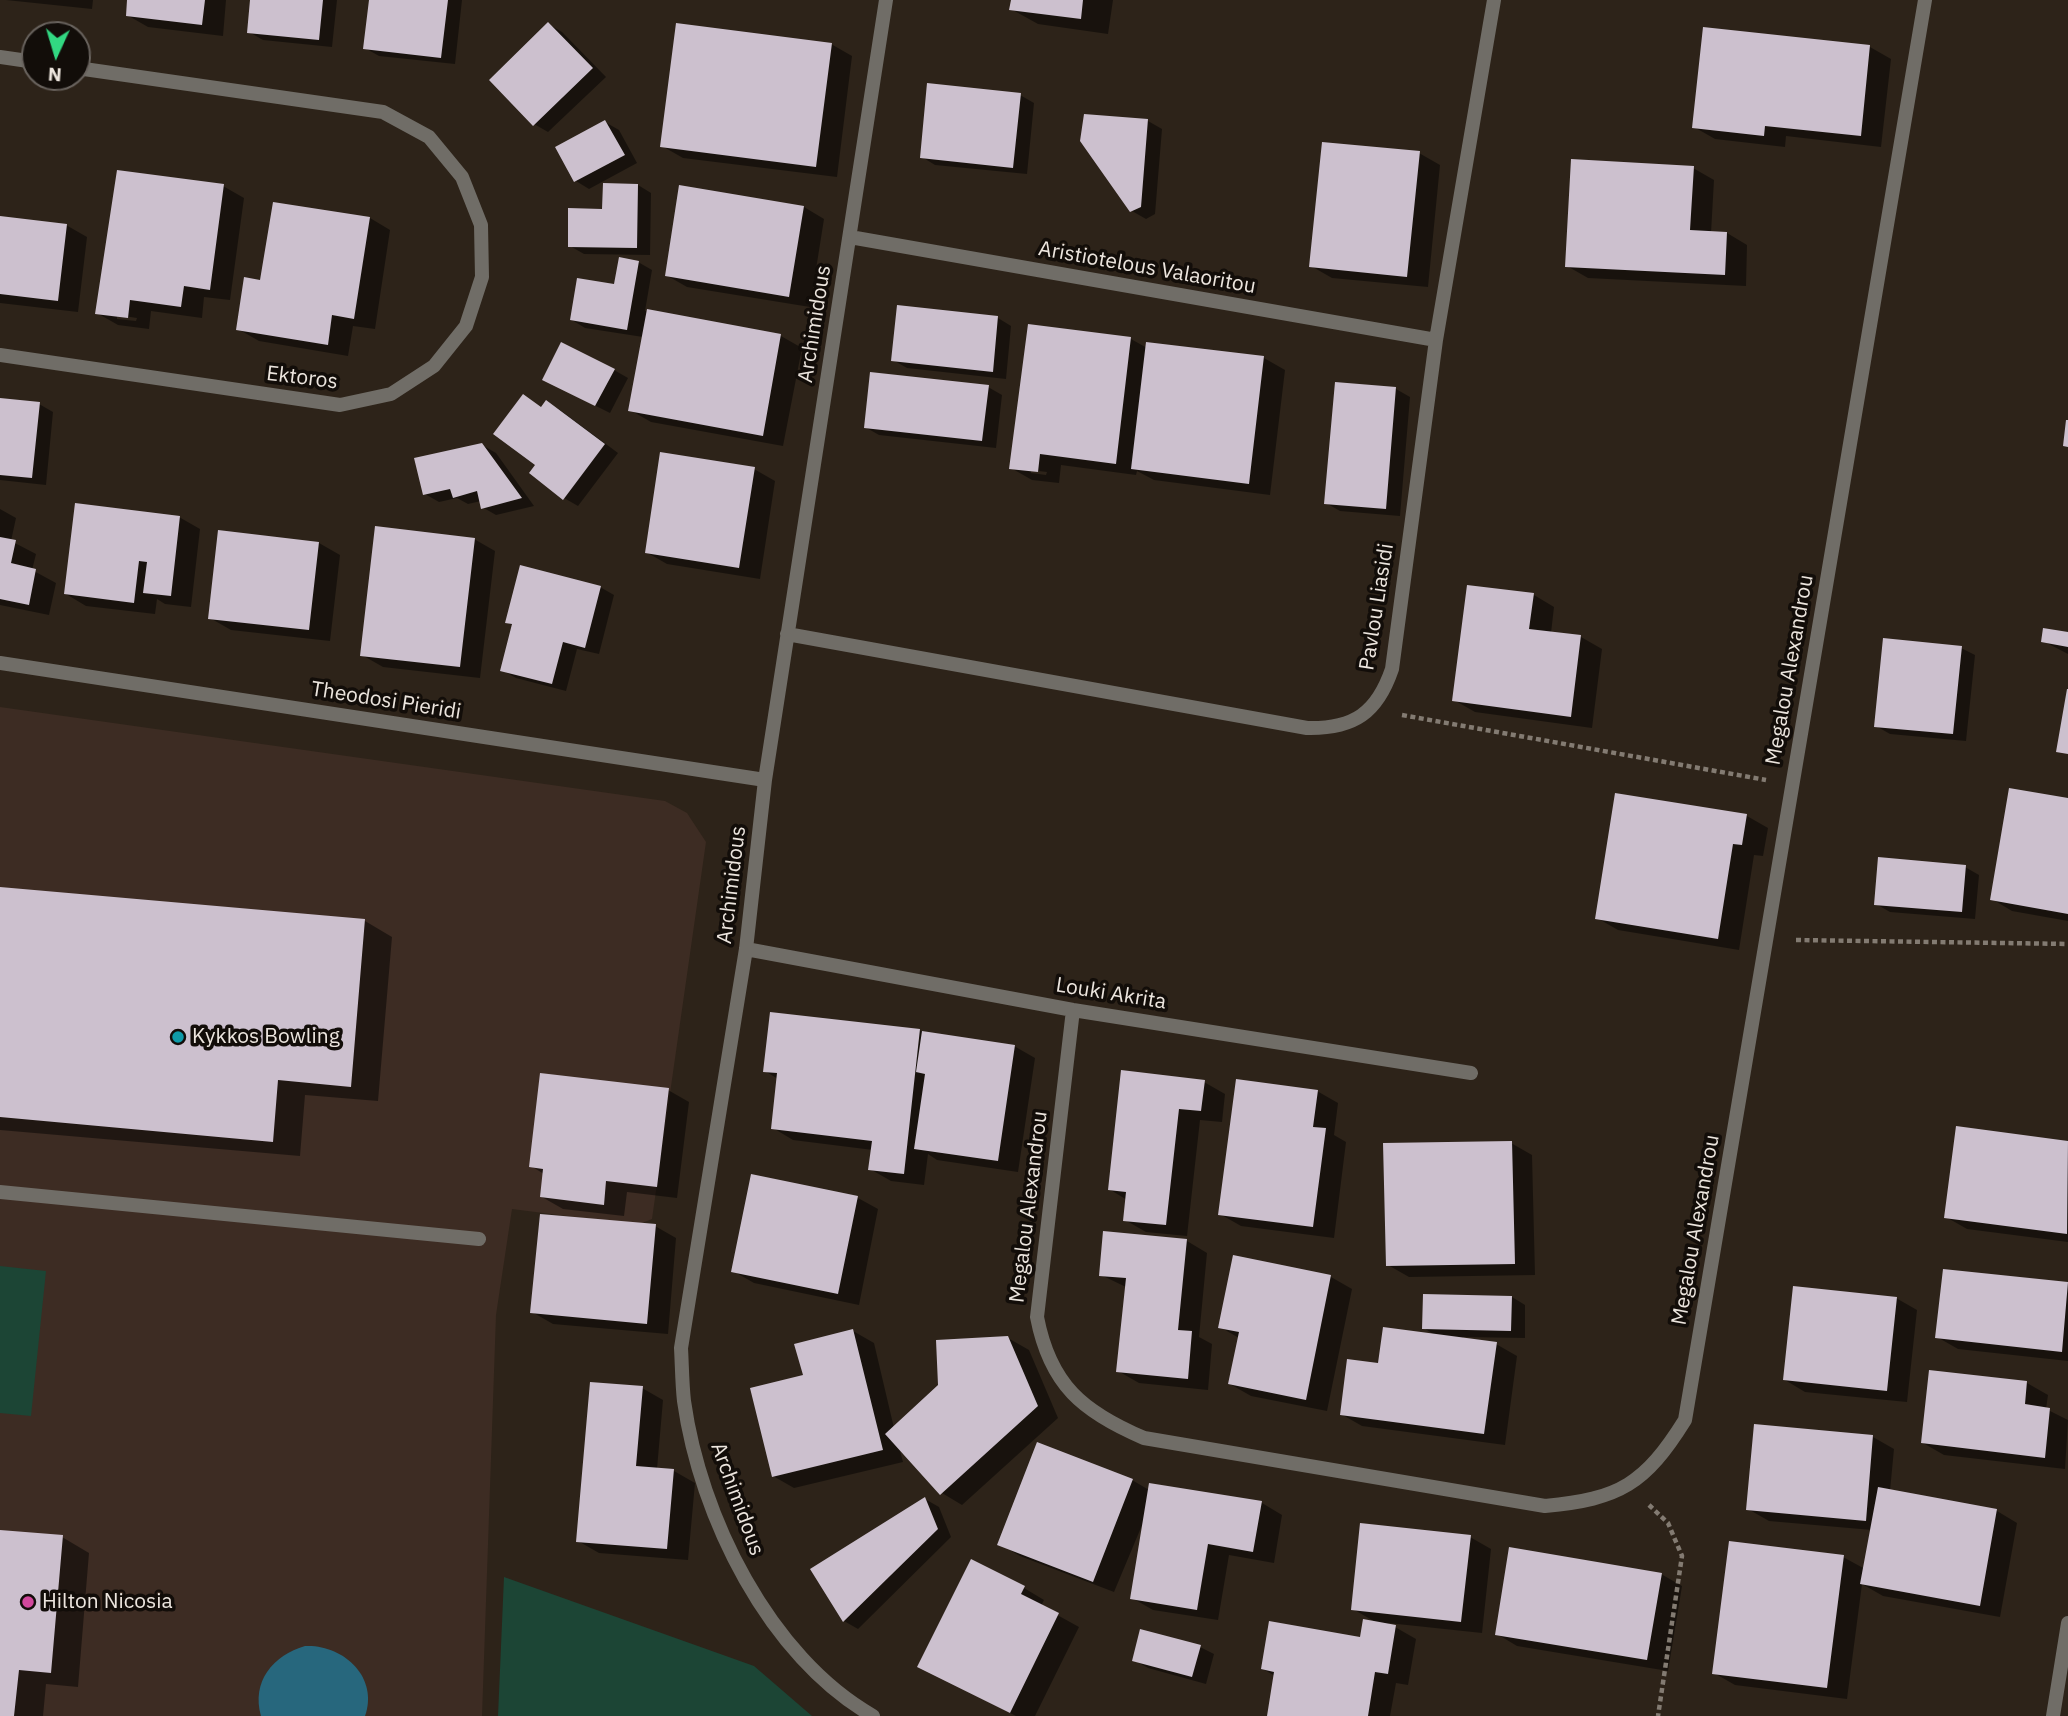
<!DOCTYPE html>
<style>
body{margin:0}
#map{position:relative;width:2068px;height:1716px;overflow:hidden;background:#2d2319;font-family:"IBM Plex Sans",sans-serif}
canvas{display:block}
.north{position:absolute;left:21px;top:21px;width:70px;height:70px;box-sizing:border-box;background:#120d09;border:2px solid #69635e;border-radius:50%;rotate:184deg;font-size:19px;font-weight:700;line-height:28px;text-align:center;color:#ece5de}
.north::after{content:'';display:block;margin:auto;width:24px;height:32px;background:#32d882;clip-path:polygon(50% 0,100% 100%,50% 72%,0 100%)}
</style>
<div id="map">
<canvas width="2068" height="1716"></canvas>
<div class="north">N</div>
</div>
<script>
const context = document.querySelector('canvas').getContext('2d');
context.lineJoin = 'round';
function paint(path, color) {
  context.fillStyle = color;
  context.fill(path, 'evenodd');
}
function stroke(path, color, width, dash) {
  context.strokeStyle = color;
  context.lineWidth = width;
  context.lineCap = dash ? 'butt' : 'round';
  context.setLineDash(dash || []);
  context.stroke(path);
}
function write(font, color, halo, rows, align = 'center') {
  context.font = font + ' "IBM Plex Sans",sans-serif';
  context.lineWidth = 7;
  context.setLineDash([]);
  context.textBaseline = 'middle';
  context.strokeStyle = halo;
  context.fillStyle = color;
  for (const [text, x, y, turn = 0] of rows) {
    context.save();
    context.translate(x, y);
    context.rotate((+turn || 0) * Math.PI / 180);
    context.textAlign = isNaN(turn) ? turn : align;
    if (halo) context.strokeText(text, 0, 0);
    context.fillText(text, 0, 0);
    context.restore();
  }
}
paint(new Path2D(`
 M0 707 665 801 687 813 706 842 652 1219 637 1225 512 1209 496 1315 482 1716H0Z`), '#3d2c23');
paint(new Path2D(`
 M0 1266 46 1271 31 1416 0 1413Z
 M504 1577 754 1666 812 1716H498Z`), '#1c4535');
paint(new Path2D(`
 M305 1646C342 1644 379 1676 365 1716H261C251 1682 273 1655 305 1646Z`), '#27677d');
paint(new Path2D(`
 M6 0H93L92 9Z
 M129 0H226L223 36 148 27 127 15Z
 M252 0H337L332 47 263 40 249 32Z
 M370 0H462L455 64 379 56 365 48Z
 M1012 0H1113L1108 34 1038 24 1011 9Z
 M548 24 562 32 606 77 548 132 534 124Z
 M831 44 852 56 837 177 683 158 662 146Z
 M1870 47 1891 59 1881 147 1786 136 1785 147 1715 139 1694 127Z
 M1020 95 1034 103 1027 174 935 165 922 157Z
 M1085 116 1148 121 1162 129 1155 214 1146 219 1132 211Z
 M605 122 619 130 637 163 589 189 576 181Z
 M1419 153 1440 165 1428 287 1332 278 1311 266Z
 M1693 168 1714 180 1711 233H1727L1747 245 1746 286 1588 278 1567 266Z
 M638 185 651 193 650 255 584 254 570 246 604 211Z
 M223 186 244 198 230 300 204 297 202 318 151 311 149 329 118 325 97 313ZM117 315 137 318 136 321 117 319Z
 M804 207 824 219 810 307 687 287 666 275Z
 M0 218 66 225 87 237 78 312 0 303Z
 M370 218 390 230 375 329 353 326 348 356 259 341 238 329 262 282Z
 M638 262 652 270 645 311 781 336 802 348 783 446 651 422 630 410 643 337 585 328 572 320 616 286Z
 M998 318 1011 326 1006 379 907 368 893 360Z
 M1029 326 1131 339 1147 348 1148 344 1264 358 1285 370 1270 495 1154 480 1137 471 1136 475 1061 465 1059 483 1032 480 1011 468ZM1031 470 1047 472 1046 475 1031 473Z
 M614 370 628 378 610 413 558 387Z
 M1337 384 1396 389 1410 397 1400 516 1340 511 1326 503Z
 M988 387 1002 395 996 448 879 435 865 427Z
 M524 396 542 408 547 402 560 410 618 453 578 506 564 498 537 464Z
 M0 399 39 404 53 412 46 485 0 480Z
 M482 445 496 453 534 506 496 515 482 507 481 501 468 504 457 498 439 502 425 494Z
 M754 469 775 481 760 579 667 564 646 552Z
 M0 509 16 518 11 541 36 554 32 570 56 583 49 615 0 605Z
 M179 517 200 529 191 607 165 604 157 599 155 614 86 606 66 594Z
 M474 539 495 551 480 678 383 667 362 655Z
 M319 543 340 555 330 641 231 630 210 618Z
 M600 587 614 595 599 654 577 649 566 691 516 678 502 670 514 626 507 622Z
 M1534 595 1554 607 1551 633 1581 637 1602 649 1592 728 1475 712 1454 700Z
 M2068 634V654L2043 641Z
 M1961 648 1975 655 1966 741 1890 734 1876 726Z
 M1616 795 1747 816 1768 828 1763 856 1754 855 1739 950 1618 930 1597 918Z
 M2068 800V921L2012 911 1992 899Z
 M1965 867 1979 875 1975 919 1890 912 1876 904Z
 M0 889 365 921 392 937 378 1101 305 1095 300 1156 0 1130Z
 M920 1031 1014 1046 1035 1058 1018 1172 937 1160 928 1154 924 1185 891 1181 870 1169 873 1150 793 1140 773 1128 778 1079 765 1071Z
 M1123 1072 1204 1082 1225 1094 1222 1122 1200 1120 1187 1236 1146 1232 1125 1220 1127 1200 1109 1189Z
 M668 1090 689 1102 677 1198 627 1192 624 1216 563 1209 542 1197 544 1174 531 1166Z
 M1317 1091 1338 1103 1334 1135 1346 1142 1334 1238 1241 1226 1220 1214Z
 M1958 1128 2068 1143V1242L1967 1229 1946 1217Z
 M1511 1143 1532 1155 1535 1275 1409 1277 1388 1265Z
 M858 1198 878 1209 859 1305 754 1283 733 1271Z
 M655 1226 676 1238 668 1334 553 1324 532 1312Z
 M1187 1241 1207 1253 1199 1337 1212 1344 1208 1390 1139 1383 1118 1371 1126 1287 1101 1275Z
 M1235 1257 1331 1277 1352 1289 1327 1411 1251 1396 1230 1384 1239 1338 1220 1327Z
 M1945 1271 2068 1284V1361L1958 1349 1937 1337Z
 M1512 1297 1525 1305V1338L1463 1337V1339L1496 1344 1517 1356 1505 1445 1362 1426 1341 1414 1380 1365 1436 1336 1424 1328Z
 M1896 1298 1917 1310 1907 1402 1805 1392 1785 1380Z
 M853 1331 874 1343 894 1428 1008 1338 1029 1350 1058 1418 962 1505 942 1493 899 1447 903 1462 794 1488 773 1476 805 1376Z
 M1931 1372 2027 1383 2048 1395 2046 1409 2068 1420 2065 1469 1944 1455 1923 1443Z
 M642 1388 663 1400 657 1469 674 1471 695 1483 688 1560 599 1553 578 1541Z
 M1873 1437 1894 1449 1890 1491 1997 1511 2017 1523 2000 1617 1883 1596 1862 1584 1847 1699 1735 1685 1714 1673 1843 1557 1865 1569 1872 1530 1769 1521 1748 1509Z
 M1132 1480 1149 1490 1262 1503 1282 1515 1274 1563 1229 1555 1218 1620 1153 1610 1132 1598 1145 1518 1114 1592 1020 1556 1000 1544Z
 M925 1499 939 1507 951 1537 858 1629 844 1621Z
 M0 1532 62 1537 89 1553 78 1687 46 1684 43 1716H0Z
 M1470 1537 1491 1549 1482 1633 1388 1623 1416 1639 1408 1685 1396 1683 1390 1716H1268L1275 1676 1263 1669 1361 1639 1377 1623 1353 1609Z
 M1661 1574 1682 1586 1668 1671 1517 1646 1497 1634Z
 M1024 1588 1044 1600 1041 1606 1079 1627 1035 1716H1016L919 1666Z
 M1200 1647 1214 1654 1206 1684 1148 1668 1134 1660Z`), '#0007');
paint(new Path2D(`
 M127 0H205L202 25 126 16Z
 M250 0H323L319 40 247 33Z
 M369 0H448L441 58 363 49Z
 M1011 0H1083L1081 19 1009 10Z
 M548 22 593 68 533 126 489 80Z
 M676 23 832 43 816 167 660 147Z
 M1703 27 1870 45 1861 136 1765 126 1764 136 1692 128Z
 M927 83 1021 93 1013 168 920 158Z
 M1084 114 1148 119 1141 207 1130 212 1080 141Z
 M605 120 625 155 574 182 555 147Z
 M1322 142 1420 151 1407 277 1309 267Z
 M1571 159 1694 166 1690 230 1727 232 1725 275 1565 267Z
 M117 170 224 184 210 290 184 286 181 307 130 300 128 318 95 314Z
 M603 183 638 184 637 248 568 247V208L602 209Z
 M679 185 804 206 789 297 665 276Z
 M273 202 370 217 354 319 332 315 328 345 236 330 244 277 260 280Z
 M0 216 67 224 58 301 0 294Z
 M619 257 639 261 627 330 570 320 577 278 614 284Z
 M897 305 998 316 993 372 891 361Z
 M647 309 781 334 763 436 628 411Z
 M1028 324 1131 337 1116 464 1040 454 1038 472 1009 469Z
 M561 342 615 369 595 406 542 380Z
 M1146 342 1264 356 1249 484 1131 469Z
 M870 372 989 385 982 441 864 428Z
 M1335 382 1396 387 1386 509 1324 504Z
 M523 394 541 407 546 400 605 444 563 500 529 473 535 465 493 434Z
 M0 398 40 402 32 478 0 475Z
 M2066 420H2068V447L2063 446Z
 M482 443 522 498 481 509 477 491 453 498 450 489 423 495 414 458Z
 M660 452 755 467 739 568 645 553Z
 M75 503 180 516 171 596 143 593 147 562 139 561 134 603 64 594Z
 M375 526 475 538 460 667 360 656Z
 M218 530 319 542 309 630 208 619Z
 M0 537 16 540 11 563 36 569 29 605 0 599Z
 M520 565 601 586 585 648 563 642 552 684 500 671 512 624 505 623Z
 M1467 585 1534 593 1529 629 1581 635 1571 717 1452 701Z
 M2043 628 2068 632V647L2041 642Z
 M1883 638 1962 646 1953 734 1874 727Z
 M2067 689H2068V754L2056 752Z
 M2009 788 2068 798V914L1990 900Z
 M1615 793 1747 814 1742 845 1733 844 1718 939 1595 919Z
 M1878 857 1966 865 1962 912 1874 905Z
 M0 887 365 919 351 1087 278 1080 273 1142 0 1117Z
 M770 1012 920 1029 904 1174 868 1170 872 1141 771 1129 777 1073 763 1072Z
 M922 1031 1015 1045 998 1161 914 1149 925 1074 916 1072Z
 M1121 1070 1205 1080 1201 1111 1179 1109 1166 1225 1123 1221 1126 1192 1108 1190Z
 M540 1073 669 1088 657 1187 606 1181 604 1205 540 1197 543 1169 529 1167Z
 M1236 1079 1318 1090 1313 1127 1326 1128 1313 1227 1218 1215Z
 M1956 1126 2068 1141 2067 1234 1944 1218Z
 M1512 1141 1515 1264 1386 1266 1383 1143Z
 M751 1174 858 1196 838 1294 731 1272Z
 M540 1214 656 1224 647 1324 530 1313Z
 M1103 1231 1187 1239 1178 1330 1192 1331 1188 1379 1116 1372 1126 1278 1099 1276Z
 M1233 1255 1331 1275 1306 1400 1228 1384 1239 1332 1218 1328Z
 M1943 1269 2068 1282 2062 1352 1935 1338Z
 M1793 1286 1897 1297 1887 1391 1783 1380Z
 M1423 1294 1512 1296 1511 1331 1422 1329Z
 M1383 1327 1497 1342 1484 1434 1340 1415 1347 1359 1378 1363Z
 M853 1329 883 1450 772 1477 750 1388 803 1375 794 1344Z
 M1008 1336 1038 1406 940 1495 885 1434 938 1385 936 1340Z
 M1929 1370 2027 1381 2025 1404 2050 1408 2045 1458 1921 1443Z
 M590 1382 643 1386 636 1466 674 1469 667 1549 576 1542Z
 M1754 1424 1873 1435 1866 1521 1746 1510Z
 M1037 1442 1133 1479 1093 1582 997 1545Z
 M1149 1483 1262 1501 1253 1552 1208 1544 1197 1610 1130 1599Z
 M1878 1487 1997 1509 1980 1606 1860 1584Z
 M925 1497 938 1529 843 1622 810 1569Z
 M1360 1523 1471 1535 1461 1622 1351 1610Z
 M0 1530 63 1535 51 1673 19 1670 14 1716H0Z
 M1729 1541 1844 1555 1827 1688 1712 1674Z
 M1509 1547 1662 1573 1647 1660 1495 1635Z
 M971 1559 1025 1586 1021 1594 1059 1613 1010 1713 917 1667Z
 M1363 1619 1396 1625 1388 1674 1375 1672 1368 1716H1267L1274 1672 1261 1669 1269 1621 1360 1637Z
 M1140 1629 1201 1645 1192 1677 1132 1661Z`), '#ccc0ce');
stroke(new Path2D(`
 M1402 715 1766 780
 M1796 940 2068 944
 M1649 1505 1668 1523 1682 1556 1658 1716`), '#837b72', 4.5, [5, 3.5]);
stroke(new Path2D(`
 M0 1192 479 1239`), '#706d67', 14);
stroke(new Path2D(`
 M0 57 35 62
 M850 237 1436 340
 M0 355 340 405 391 394 434 366 466 326 482 277 481 225 462 177 429 137 383 112 77 68
 M787 634 1307 728C1354 729 1377 713 1392 669L1436 340 1494 0
 M0 663 765 780
 M746 949 1073 1010 1471 1073
 M1073 1010 1037 1317C1050 1385 1083 1412 1144 1438L1545 1506C1620 1499 1645 1484 1685 1420L1925 0
 M873 1716C769 1657 700 1516 684 1401 682 1383 682 1365 681 1348L746 949 765 780 886 0
 M2053 1716 2068 1623`), '#706d67', 14);
for (const [x, y, r, color] of [
 [178,1037,7,"#0f9aa8"],
 [28,1602,7,"#d1479c"]
]) {
  const dot = new Path2D();
  dot.arc(x, y, r, 0, 2 * Math.PI);
  context.fillStyle = color;
  context.fill(dot);
  stroke(dot, '#120d09', 2.5);
}
write('21px', '#ece5de', '#120d09', [
 ["Aristiotelous Valaoritou",1147,268,10],
 ["Archimidous",815,324,-81],
 ["Ektoros",302,378,7],
 ["Pavlou Liasidi",1377,607,-81],
 ["Megalou Alexandrou",1790,670,-80],
 ["Theodosi Pieridi",386,701,9],
 ["Archimidous",732,885,-83],
 ["Louki Akrita",1111,994,9],
 ["Megalou Alexandrou",1029,1207,-83],
 ["Megalou Alexandrou",1696,1230,-80],
 ["Archimidous",737,1499,70]
]);
write('21px', '#ece5de', '#120d09', [
 ["Kykkos Bowling",192,1037],
 ["Hilton Nicosia",42,1602]
], 'left');
</script>
